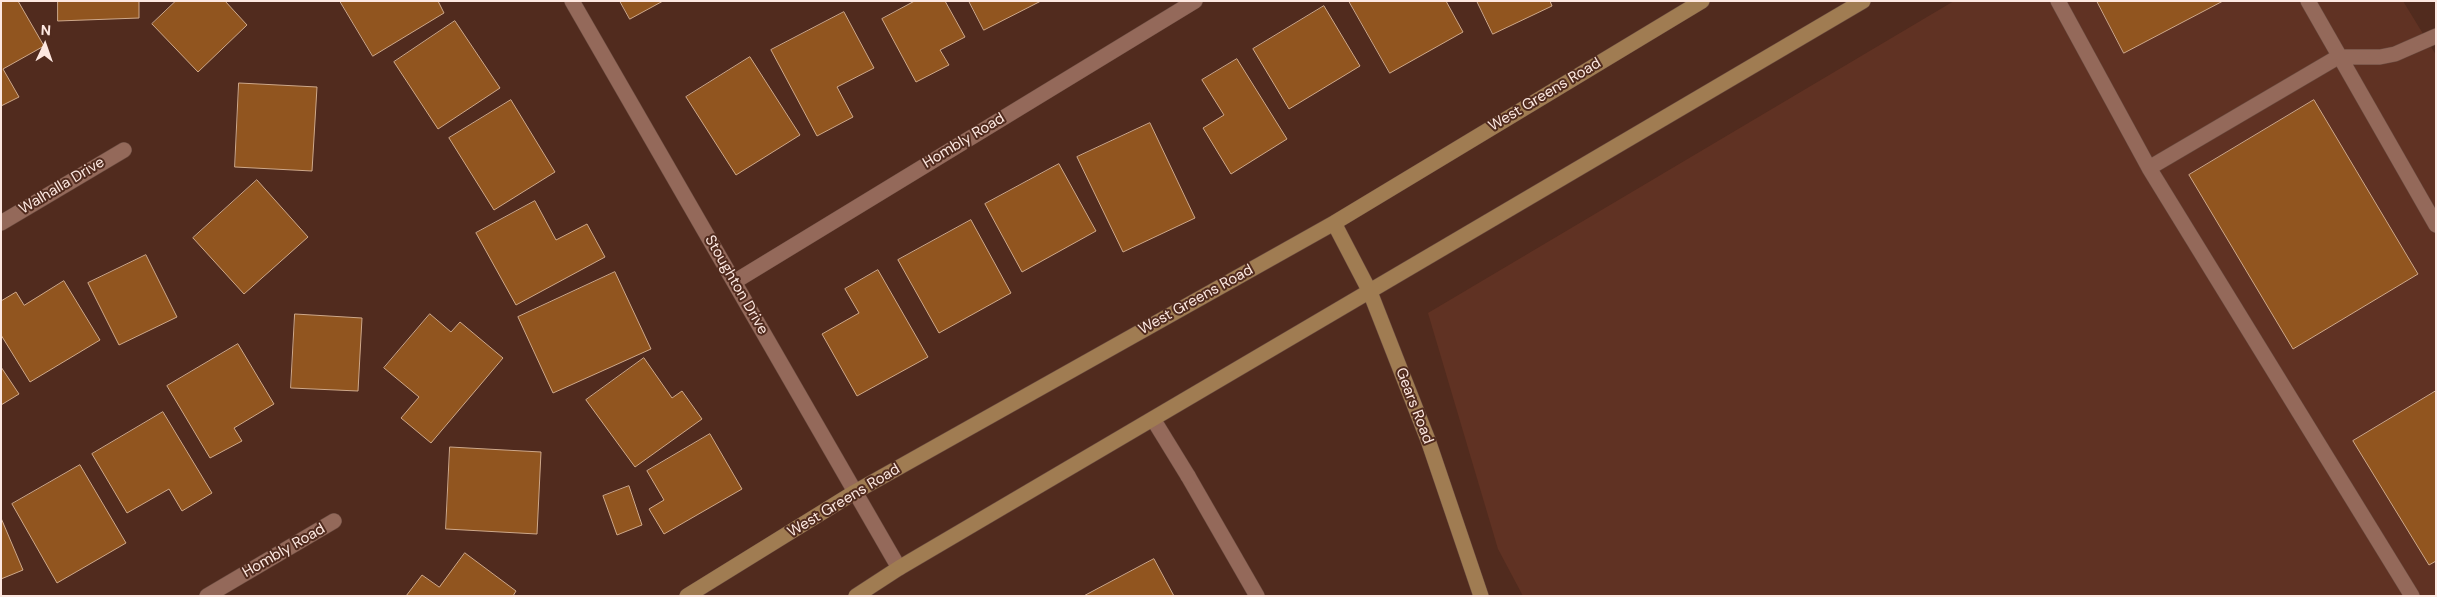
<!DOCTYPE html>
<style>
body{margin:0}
#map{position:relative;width:2437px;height:597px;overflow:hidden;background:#512b1e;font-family:"DM Sans",sans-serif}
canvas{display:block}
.frame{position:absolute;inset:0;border:2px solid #fde8e1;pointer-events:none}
.north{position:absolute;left:20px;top:20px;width:50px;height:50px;-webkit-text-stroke:4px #512b1e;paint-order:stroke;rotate:3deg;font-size:14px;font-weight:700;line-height:20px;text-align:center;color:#fde8e1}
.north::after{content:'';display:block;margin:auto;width:18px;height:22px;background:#fde8e1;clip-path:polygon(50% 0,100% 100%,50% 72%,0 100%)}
</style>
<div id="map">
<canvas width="2437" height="597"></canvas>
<div class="frame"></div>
<div class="north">N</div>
</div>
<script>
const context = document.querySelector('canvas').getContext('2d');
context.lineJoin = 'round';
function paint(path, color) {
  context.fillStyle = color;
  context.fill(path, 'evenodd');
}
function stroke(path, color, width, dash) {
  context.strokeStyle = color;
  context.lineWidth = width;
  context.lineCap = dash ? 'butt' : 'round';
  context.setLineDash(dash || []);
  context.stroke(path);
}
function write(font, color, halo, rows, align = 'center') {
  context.font = font + ' "DM Sans",sans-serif';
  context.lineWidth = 4;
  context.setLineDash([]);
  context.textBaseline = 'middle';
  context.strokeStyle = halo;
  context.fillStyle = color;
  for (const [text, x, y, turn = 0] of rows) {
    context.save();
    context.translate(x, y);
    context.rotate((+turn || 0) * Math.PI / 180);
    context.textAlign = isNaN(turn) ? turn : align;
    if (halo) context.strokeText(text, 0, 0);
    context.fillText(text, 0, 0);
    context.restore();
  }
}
paint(new Path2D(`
 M1954 1H2403L2436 55V596H1523L1498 549 1428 313Z`), '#603223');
const building = new Path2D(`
 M1 1H18L44 46 3 69 19 97 1 106Z
 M58 1H139V18L58 21Z
 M176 1H225L247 25 198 72 152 24Z
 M340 1H438L444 13 373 56Z
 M620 1H663L630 19Z
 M915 1H945L965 37 940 50 949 65 916 82 882 19Z
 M969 1H1041L984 30Z
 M1349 1H1446L1463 32 1390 73Z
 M1477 1H1550L1552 6 1493 34Z
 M2097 1H2223L2124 53Z
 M1324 6 1360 66 1289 109 1253 49Z
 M844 12 874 68 837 87 853 117 817 136 771 50Z
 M455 21 500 88 438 129 394 62Z
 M750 57 800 135 736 175 686 97Z
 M1237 59 1287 139 1231 174 1203 128 1224 115 1202 80Z
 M239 83 317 87 312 171 235 167Z
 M511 100 555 172 494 210 449 138Z
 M2314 100 2418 274 2293 349 2189 175Z
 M1150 123 1195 218 1123 252 1077 157Z
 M1059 164 1096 231 1022 272 985 204Z
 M257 180 308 237 244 294 193 238Z
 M535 201 556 240 587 224 605 257 516 305 476 233Z
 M971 220 1011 293 939 333 898 260Z
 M146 255 177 317 119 345 88 283Z
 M878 270 928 357 857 396 822 334 859 313 845 289Z
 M615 272 651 349 553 393 518 317Z
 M64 281 100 340 30 382 1 335V301L16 292 24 305Z
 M295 314 362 318 358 391 291 388Z
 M430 314 451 332 460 322 503 358 431 443 401 418 419 397 384 368Z
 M238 344 274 404 234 428 242 441 210 458 167 386Z
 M644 358 672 398 682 391 702 419 635 467 586 400Z
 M1 367 19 394 1 405Z
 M2436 391V561L2429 565 2353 441Z
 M163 412 212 493 182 511 169 489 127 513 92 454Z
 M710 434 742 489 664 534 649 509 664 500 647 471Z
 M450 447 541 452 537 534 446 529Z
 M80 465 126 543 57 583 12 504Z
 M629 486 642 525 617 535 603 496Z
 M1 518 23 570 1 579Z
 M465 553 516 591 513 596H406L422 575 439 587Z
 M1154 559 1174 596H1084Z`);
paint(building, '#91551f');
stroke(building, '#cea88a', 1);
const lane = new Path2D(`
 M2058 1 2149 168 2338 57H2380L2395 54 2436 36
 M2308 1 2436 225
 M2149 168 2412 596
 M1188 476 1257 596`);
const street = new Path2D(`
 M572 1 899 568
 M1 223 124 150
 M734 282 1195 1
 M1153 419 1188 476
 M207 596 334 521`);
const secondary = new Path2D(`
 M1334 223 1370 292 1428 440 1481 596
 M687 596 855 492 1334 223 1702 1
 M856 596 899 568 1863 1`);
stroke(lane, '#694a3f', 16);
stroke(street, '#694a3f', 16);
stroke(secondary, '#694a3f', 16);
stroke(lane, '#94695a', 15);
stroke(street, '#94695a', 15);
stroke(secondary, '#a07c52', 15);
write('15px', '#fde8e1', '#512b1e', [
 ["West Greens Road",1545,95,-31],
 ["Hombly Road",964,141,-31],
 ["Walhalla Drive",62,186,-31],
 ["Stoughton Drive",736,285,60],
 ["West Greens Road",1196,300,-29],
 ["Gears Road",1414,406,69],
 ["West Greens Road",844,501,-31],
 ["Hombly Road",284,551,-30]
]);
</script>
